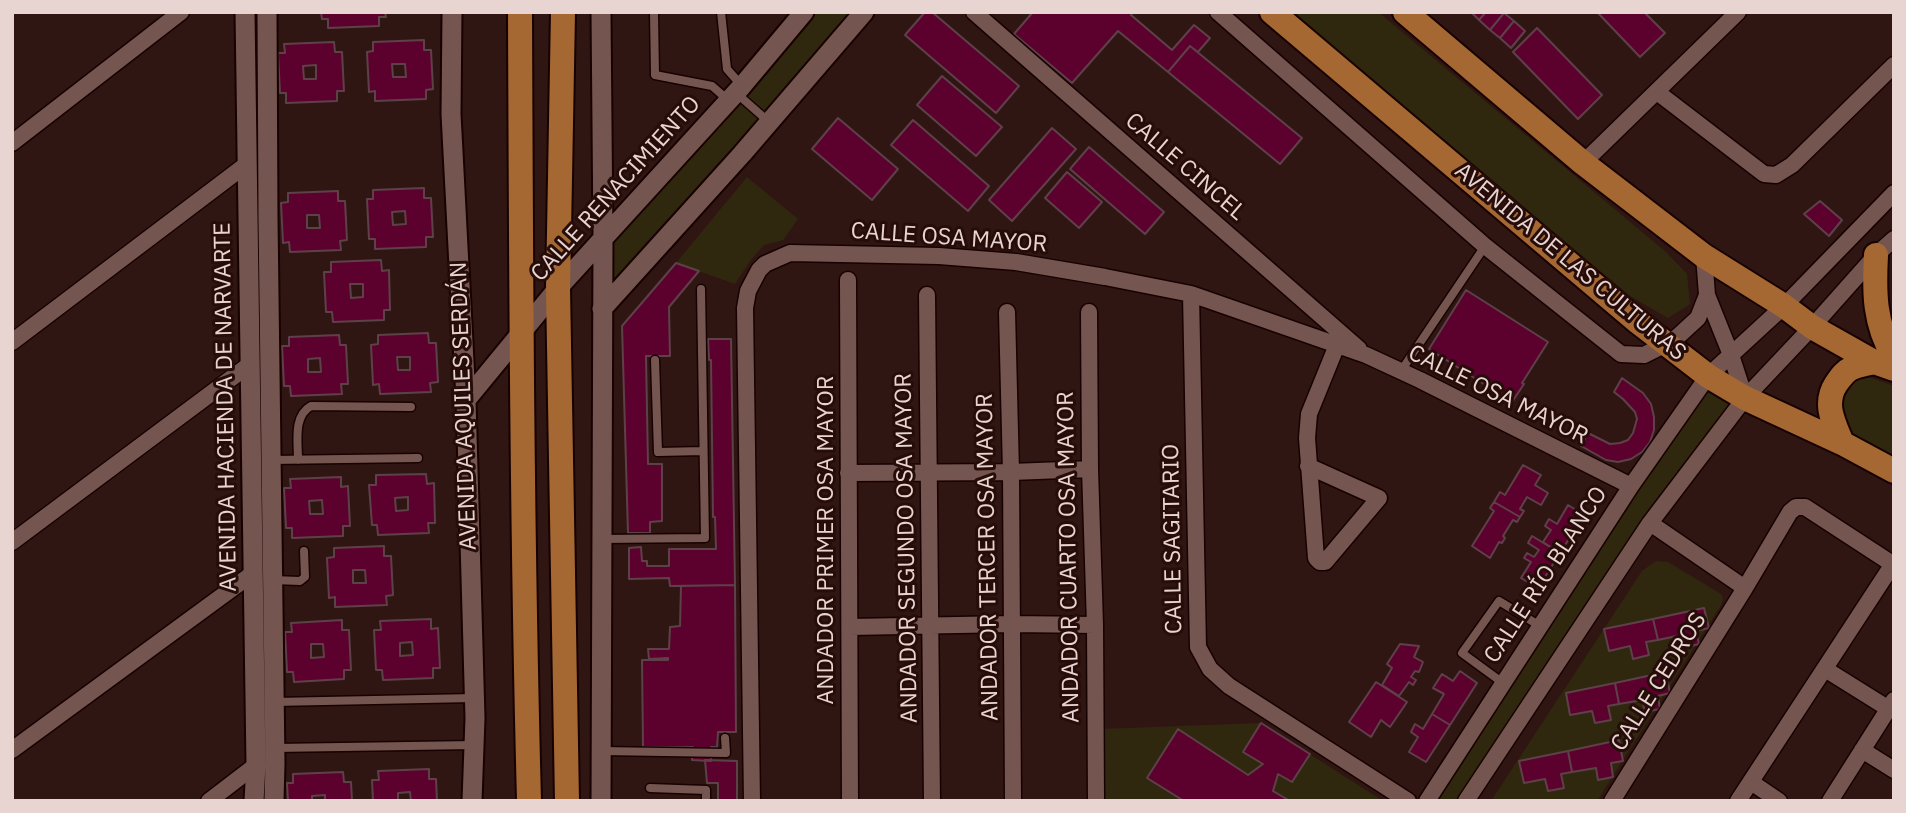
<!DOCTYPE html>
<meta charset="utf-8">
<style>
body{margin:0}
#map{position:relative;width:1906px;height:813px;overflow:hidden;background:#301612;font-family:"IBM Plex Sans",sans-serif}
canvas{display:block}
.frame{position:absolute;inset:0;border:14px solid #e8d4d1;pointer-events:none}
</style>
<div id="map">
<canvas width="1906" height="813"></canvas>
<div class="frame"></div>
</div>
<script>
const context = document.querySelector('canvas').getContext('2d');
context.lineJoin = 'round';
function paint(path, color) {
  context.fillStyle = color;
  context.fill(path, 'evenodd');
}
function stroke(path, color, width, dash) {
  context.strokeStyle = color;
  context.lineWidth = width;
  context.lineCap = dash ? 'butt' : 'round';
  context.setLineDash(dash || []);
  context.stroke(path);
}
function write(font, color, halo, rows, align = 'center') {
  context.font = font + ' "IBM Plex Sans",sans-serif';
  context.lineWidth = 6;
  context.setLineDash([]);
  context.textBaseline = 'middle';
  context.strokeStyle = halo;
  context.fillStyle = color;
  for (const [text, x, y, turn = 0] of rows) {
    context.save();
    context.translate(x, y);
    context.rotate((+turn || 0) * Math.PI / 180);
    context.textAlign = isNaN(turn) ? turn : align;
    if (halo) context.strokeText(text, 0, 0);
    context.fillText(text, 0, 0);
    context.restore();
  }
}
paint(new Path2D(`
 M817 12H851L759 119 613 282V242L741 102Z
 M1294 12H1378L1666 252 1687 274 1690 304 1668 318 1630 296 1343 58Z
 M747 177 798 219 783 240 764 245 750 261 735 284 676 263Z
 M1863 375 1894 386V455L1880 450 1853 435 1833 404 1839 385Z
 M1708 388 1734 403 1459 801H1435L1637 490Z
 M1656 561 1668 562 1721 594 1723 599 1721 605 1597 801H1491L1642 571Z
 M1261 723 1383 801H1101L1100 729Z`), '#30280e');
const building = new Path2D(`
 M321 12H385L386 17H379V26L328 28V19H322Z
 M925 12H932L1019 86 996 113 905 35Z
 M1033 12H1133L1131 15 1172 50 1194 25 1210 38 1198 52 1190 46 1168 72 1118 31 1072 83 1014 34Z
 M1471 12H1486L1479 20Z
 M1486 12H1504V13L1490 30 1479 20Z
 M1597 12H1644L1665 33 1640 57Z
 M1504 13 1514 21 1500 38 1490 30Z
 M1514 21 1525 31 1511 48 1500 38Z
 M1537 28 1602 95 1578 119 1513 52Z
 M424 40V50H431L433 89 426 90V99L375 101V91L369 92 367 52 373 51V42ZM392 64H405L406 77H393Z
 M334 42 335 52H342L344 91H337V101L286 103V93H280L278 53H285L284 44ZM316 65V79H304L303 66Z
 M1190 46 1302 138 1280 164 1168 72Z
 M942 76 1002 127 976 156 917 105Z
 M838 118 898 169 872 200 812 149Z
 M913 120 989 186 968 211 891 145Z
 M1052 128 1076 149 1012 221 989 200Z
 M1089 147 1164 212 1145 234 1070 169Z
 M1067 172 1102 202 1079 228 1045 198Z
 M424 188V198H431L433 237H426V247L375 249V239H369L367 199H373V190ZM405 211 406 224 393 225 392 212Z
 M338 191V201H345L347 240 340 241 341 250 290 252 289 242 283 243 281 203 288 202V193ZM307 215H319L320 228H307Z
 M1820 201 1842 220 1829 236 1804 214Z
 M381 260 382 271 389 270 390 310H384V320L333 322 332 312H326L324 272H331V262ZM350 284H363V297L351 298Z
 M676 263 699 271 669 307 670 356H646L648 464H662V521L650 522V533H628L622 326Z
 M1466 290 1548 342 1522 383 1524 384 1512 402 1429 349Z
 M428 333 429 343H436L438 382 430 383 431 392 380 394 379 384 373 385 371 345 378 344V335ZM397 357H410V370H398Z
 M339 335 340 345H346L348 384H341L342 394 291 396 290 386H284L282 346H289V337ZM320 358 321 372H308V359Z
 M708 339H731L735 585 670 586 669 578 629 579V548L641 547 642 561H647V566H669V549H716L715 517H713L711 360H709Z
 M1622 378 1643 393 1651 404 1654 417V430L1650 442 1642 452 1631 459 1618 462 1606 460 1581 446 1588 433 1610 444 1620 443 1628 440 1633 433 1637 419 1635 412 1623 399 1614 392Z
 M1523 465 1541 475 1535 485 1548 493 1541 505 1527 497 1520 509 1524 511 1520 517 1494 502 1500 492 1505 495Z
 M426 474 427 484 434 483 435 523H428L429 533 378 535 377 525H372L369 485H376V475ZM408 497V510L396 511 395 498Z
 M341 477V487L348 486 350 526H343V536L292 538V528H286L284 488H291L290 479ZM322 500 323 514H310L309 501Z
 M1494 502 1520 517 1517 522 1513 520 1503 536 1505 538 1502 543 1499 542 1490 558 1472 546 1494 511 1490 508Z
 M1568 505 1584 515 1560 553 1543 542 1551 530 1545 526 1549 519 1557 524Z
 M1532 536 1560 553 1538 588 1521 578 1531 562 1524 558 1527 553 1534 557 1539 550 1528 543Z
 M384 546V556H391L393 595 386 596 387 605 335 607V597L329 598 327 558 334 557V548ZM353 570H365L366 583H353Z
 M735 585 736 732H718L717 747H711V761L692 760 693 747H643L642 660H668V658L649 659 648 649H669L670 627 680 626 681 586Z
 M1704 608 1709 628 1696 631 1699 644 1683 648 1681 635 1658 640 1653 619Z
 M431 619V629L438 628 440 668H433V678L383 680 382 670H376L374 630H381L380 621ZM412 642 413 655 400 656V643Z
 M1653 619 1658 640 1646 642 1649 655 1633 659 1630 646 1609 651 1604 629Z
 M342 620V630H349L351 670H344V679L294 682 293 672H287L285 632H292L291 623ZM311 644H323L324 657 311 658Z
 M1400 644 1419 646 1414 657 1423 662 1419 672 1415 671 1411 677 1416 680 1413 685 1409 682 1399 696 1382 685 1392 668 1387 664Z
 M1460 671 1477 683 1450 725 1432 714 1444 694 1433 688 1442 674 1453 681Z
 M1666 672 1670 693 1658 696 1660 709 1645 712 1642 700 1619 704 1615 683Z
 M1376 682 1407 702 1390 727 1381 720 1371 737 1349 722Z
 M1615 683 1619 704 1608 706 1611 720 1595 723 1592 711 1570 715 1566 693Z
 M1432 714 1450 725 1426 762 1409 752 1418 737 1411 732 1415 724 1423 729Z
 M1261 723 1310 754 1292 782 1278 774 1273 791 1290 801H1184L1147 778 1178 729 1248 775 1263 764 1243 752Z
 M1619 740 1623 761 1611 763 1613 777 1598 780 1596 768 1572 772 1568 751Z
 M1568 751 1572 772 1561 774 1564 788 1548 791 1545 779 1524 783 1519 761Z
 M705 760 737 761V801H718V783H707Z
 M429 769V779H436L437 801H411L410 792 398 793V801H373L372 780H379L378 771Z
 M343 772 344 782H351L352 801H325V795L312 796V801H288L287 783H293V774Z`);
paint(building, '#5c012e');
stroke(building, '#5e4049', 2);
const service = new Path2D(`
 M654 12 655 75 712 86 728 100
 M721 12 727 69 742 86
 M735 92 769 122
 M655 360 658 452 703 451
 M1401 371 1485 246
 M271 460 418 458
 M298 460C298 441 293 416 311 406L411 407
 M602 539 705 538 701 289
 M273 580 300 581 305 577 304 551
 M1503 683 1462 653 1499 601 1540 626
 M274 702 474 698
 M275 748 475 745
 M602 751 726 753 725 738
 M650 788 706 790V801`);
const minor = new Path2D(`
 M974 12 1359 349
 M1218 12 1485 246 1621 354 1644 355 1674 340 1698 318 1707 295
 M1657 92 1764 174 1776 175 1792 165 1894 65
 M12 143 181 12
 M1583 163 1738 12
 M1704 256 1707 295 1731 355 1745 398
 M848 280 850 801
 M1191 294 1198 647 1210 669 1229 686 1408 801
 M927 295 932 801
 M1007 312 1011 472 1013 801
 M1089 312 1090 469 1095 625 1096 801
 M12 342 247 164
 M1308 466 1379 498 1325 562H1320L1316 558 1307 438 1309 414 1337 345
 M848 473 1011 472 1090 469
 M1650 523 1745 588
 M12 542 249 365
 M850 627 1012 624 1095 625
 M1825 669 1889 709
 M12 750 252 574
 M1862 750 1894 770
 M1751 782 1779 801
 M209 801 256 765
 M752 801 745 308 748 291 759 270 765 264 790 253 939 256 1016 262 1105 277 1191 294 1366 355 1420 380 1631 486
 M1427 801 1631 486 1708 376 1784 306 1894 193
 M1466 801 1650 523 1745 398 1812 327 1876 255 1894 239
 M1612 801 1745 588 1790 512 1796 507H1805L1894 565
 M1738 801 1893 564
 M1830 801 1894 700`);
const tertiary = new Path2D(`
 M245 12 256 765 254 801
 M267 12 268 218 275 763 274 801
 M452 12 451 114 466 400 475 718 472 801
 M601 12 603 238 601 801
 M602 309 742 154 864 12
 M466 400 558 288 742 86 804 12`);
const primary = new Path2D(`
 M520 12C521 275 522 538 529 801
 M563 12 558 288 567 801
 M1272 12 1638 322 1708 376 1745 398 1842 443 1894 471
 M1405 12 1583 163 1704 256 1784 306 1812 327 1874 362 1894 369
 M1876 255C1874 292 1874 324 1894 357
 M1842 443C1834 423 1823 404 1836 384 1841 377 1845 371 1852 368 1859 365 1867 364 1874 362`);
stroke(service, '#170201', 11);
stroke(minor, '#170201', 19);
stroke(tertiary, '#170201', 23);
stroke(primary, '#170201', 28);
stroke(service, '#75554f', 8);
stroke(minor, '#75554f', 16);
stroke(tertiary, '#75554f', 19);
stroke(primary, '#a56833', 24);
write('23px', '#e8d4d1', '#260d09', [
 ["CALLE CINCEL",1185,167,41],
 ["CALLE RENACIMIENTO",616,189,-48],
 ["CALLE OSA MAYOR",949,238,4],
 ["AVENIDA DE LAS CULTURAS",1570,262,40],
 ["CALLE OSA MAYOR",1498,395,26],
 ["AVENIDA AQUILES SERDÁN",464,406,-92],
 ["AVENIDA HACIENDA DE NARVARTE",226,407,-91],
 ["CALLE SAGITARIO",1173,539,-91],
 ["ANDADOR PRIMER OSA MAYOR",826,540,-90],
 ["ANDADOR SEGUNDO OSA MAYOR",907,548,-91],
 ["ANDADOR TERCER OSA MAYOR",988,557,-91],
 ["ANDADOR CUARTO OSA MAYOR",1069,557,-91],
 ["CALLE RÍO BLANCO",1546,575,-57],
 ["CALLE CEDROS",1659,682,-58]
]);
</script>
